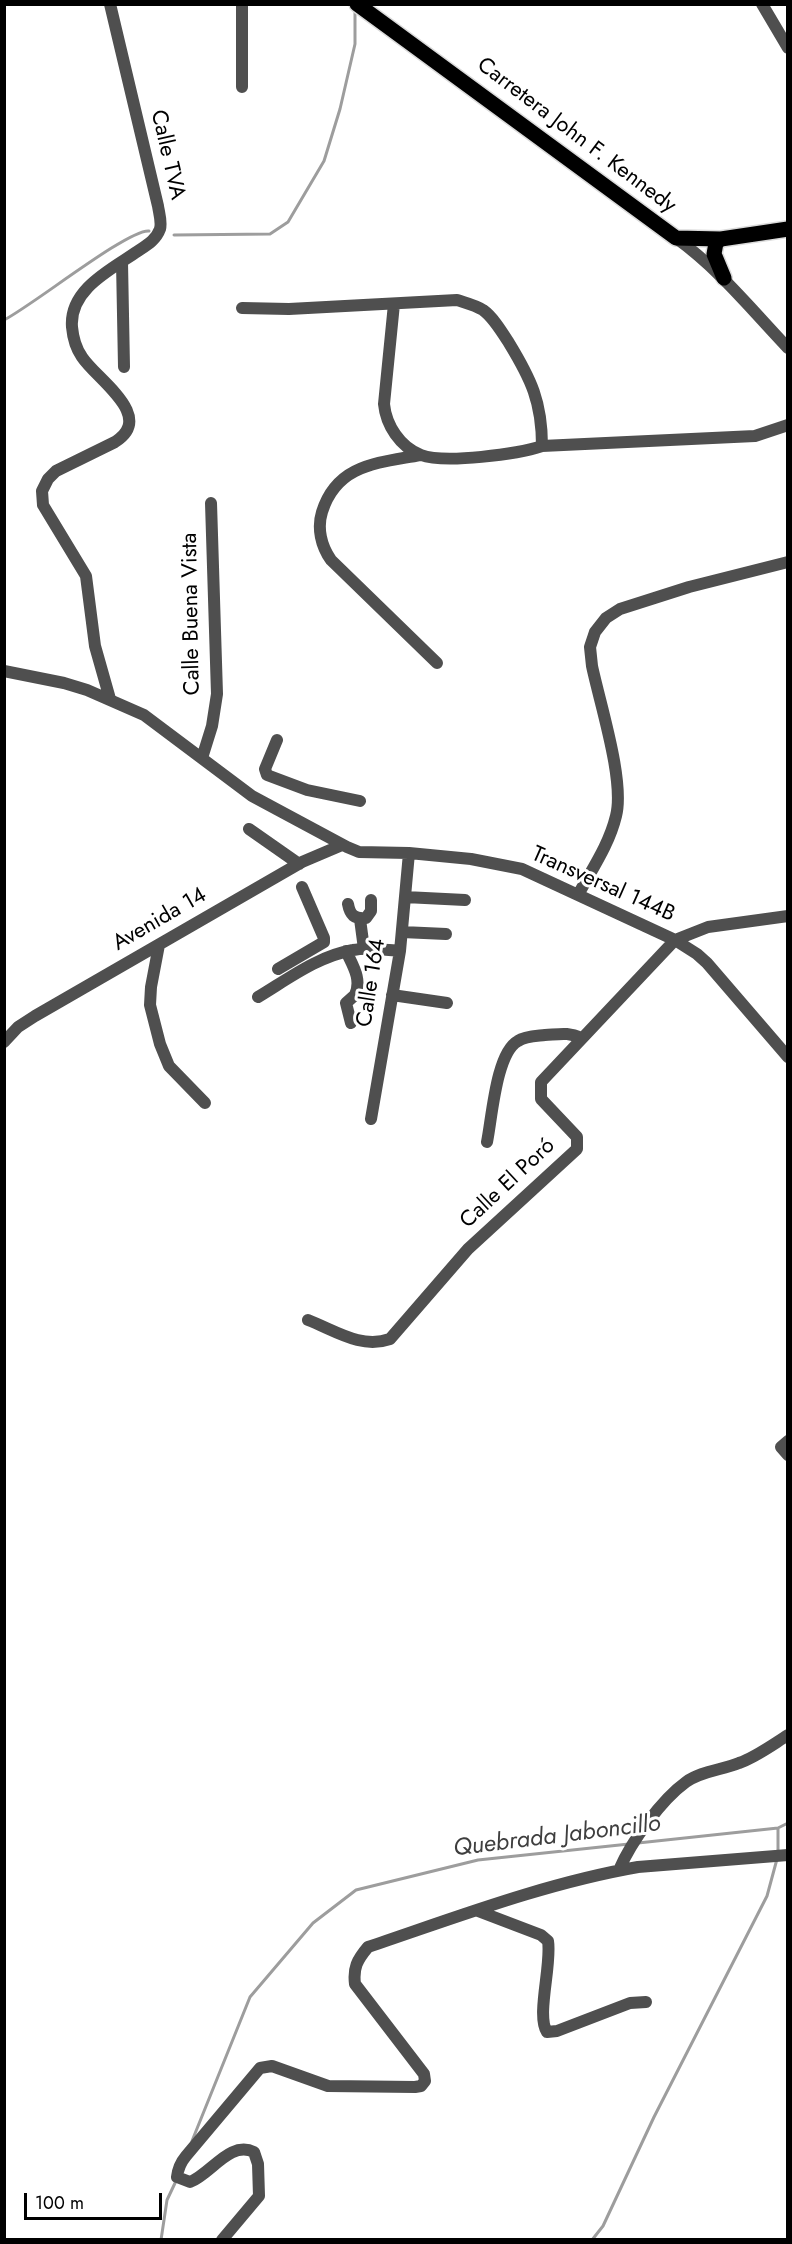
<!DOCTYPE html>
<meta charset="utf-8">
<style>
body{margin:0}
#map{position:relative;width:792px;height:2244px;overflow:hidden;background:#fff;font-family:Jost,sans-serif}
canvas{display:block}
.frame{position:absolute;inset:0;border:6px solid #000;pointer-events:none}
.scale{position:absolute;left:24px;top:2193px;width:138px;height:27px;box-sizing:border-box;border:3px solid #000;border-top:0;padding-left:8px;font-size:18px;line-height:21px;white-space:nowrap;color:#000;-webkit-text-stroke:4px #fff;paint-order:stroke}
</style>
<div id="map">
<canvas width="792" height="2244"></canvas>
<div class="frame"></div>
<div class="scale">100 m</div>
</div>
<script>
const context = document.querySelector('canvas').getContext('2d');
context.lineJoin = 'round';
function stroke(path, color, width, dash) {
  context.strokeStyle = color;
  context.lineWidth = width;
  context.lineCap = dash ? 'butt' : 'round';
  context.setLineDash(dash || []);
  context.stroke(path);
}
function write(font, color, halo, rows, align = 'center') {
  context.font = font + ' Jost,sans-serif';
  context.lineWidth = 6;
  context.setLineDash([]);
  context.textBaseline = 'middle';
  context.strokeStyle = halo;
  context.fillStyle = color;
  for (const [text, x, y, turn = 0] of rows) {
    context.save();
    context.translate(x, y);
    context.rotate((+turn || 0) * Math.PI / 180);
    context.textAlign = isNaN(turn) ? turn : align;
    if (halo) context.strokeText(text, 0, 0);
    context.fillText(text, 0, 0);
    context.restore();
  }
}
stroke(new Path2D(`
 M174 235 270 234 288 222 324 161 340 109 355 44V11
 M4 320C32 306 128 229 149 231
 M638 1843 778 1828 788 1823
 M778 1853V1828
 M192 2141 250 1997 313 1923 356 1890 478 1860 629 1844
 M161 2240 167 2200 176 2181
 M592 2240 603 2226 654 2117 767 1896 777 1859`), '#9d9d9d', 3);
const major = new Path2D(`
 M357 4 676 238 721 239 788 229
 M721 239 716 243 714 254 724 278`);
stroke(major, '#dbdbdb', 18);
stroke(new Path2D(`
 M110 4 158 206C159 213 162 222 160 229 156 240 147 245 138 251 112 269 69 289 72 327 73 338 75 347 82 357 97 380 156 416 115 442L56 471 48 479 42 491 43 505 86 576 95 646 110 699
 M762 4 788 48
 M242 87V4
 M676 238C719 269 751 309 788 348
 M122 262 124 367
 M394 304 384 404C386 425 400 447 421 455 445 464 518 454 542 446
 M242 308 289 309 457 300C466 303 475 305 483 310 493 317 502 332 509 343 531 379 542 402 542 446L755 436 788 425
 M420 455C378 463 337 464 322 512 317 528 321 546 331 560L437 663
 M4 671 64 683 87 690 144 715 252 796 347 847 359 852 409 853 471 859 522 869 675 940 697 954 707 963 788 1057
 M277 740 265 769 267 775 307 790 360 801
 M202 758 212 726 217 694 211 503
 M249 829 299 864
 M578 895C592 869 609 845 616 816 625 781 600 704 592 666L590 647 595 632 606 618 620 609 689 587 788 562
 M405 897 465 900
 M348 904C350 915 354 919 366 918L371 911V900
 M360 919 364 949
 M402 932 446 934
 M159 945 151 987 150 1005 160 1044 169 1066 205 1103
 M346 951C353 966 362 979 355 995L346 1003 351 1023
 M278 969 324 942V938L302 887
 M392 995 447 1003
 M258 997C288 979 318 956 353 950 368 947 385 950 400 951
 M4 1042 18 1027 35 1016 302 862 342 845
 M371 1119 400 951 409 853
 M487 1142C492 1118 496 1053 518 1041 525 1036 537 1036 545 1035 561 1034 568 1032 582 1038
 M308 1320C336 1331 361 1349 390 1339L468 1249 577 1149V1137L541 1099V1082L675 940 708 927 788 916
 M788 1441 781 1447 788 1455
 M619 1870C631 1842 661 1800 686 1782 701 1771 722 1770 739 1763 756 1757 772 1745 788 1735
 M478 1911 541 1935 548 1941C552 1964 536 2016 547 2032L557 2031 630 2003 646 2002
 M222 2240 259 2196 258 2164 254 2152C230 2140 211 2174 190 2182L177 2177C178 2168 181 2162 186 2156L260 2068 272 2066 328 2086 415 2087 421 2086 425 2081 424 2074 355 1984C353 1968 357 1960 368 1947 457 1917 546 1883 638 1867L788 1855`), '#4f4f4f', 12);
stroke(major, '#000', 15);
write('22px', '#000', '#fff', [
 ["Carretera John F. Kennedy",576,136,37],
 ["Calle TVA",167,155,77],
 ["Calle Buena Vista",192,614,-91],
 ["Transversal 144B",603,885,24],
 ["Avenida 14",160,920,-30],
 ["Calle 164",372,983,-81],
 ["Calle El Poró",508,1184,-43]
]);
write('italic 24px', '#3e3e3e', '#fff', [
 ["Quebrada Jaboncillo",557,1837,-7]
]);
</script>
